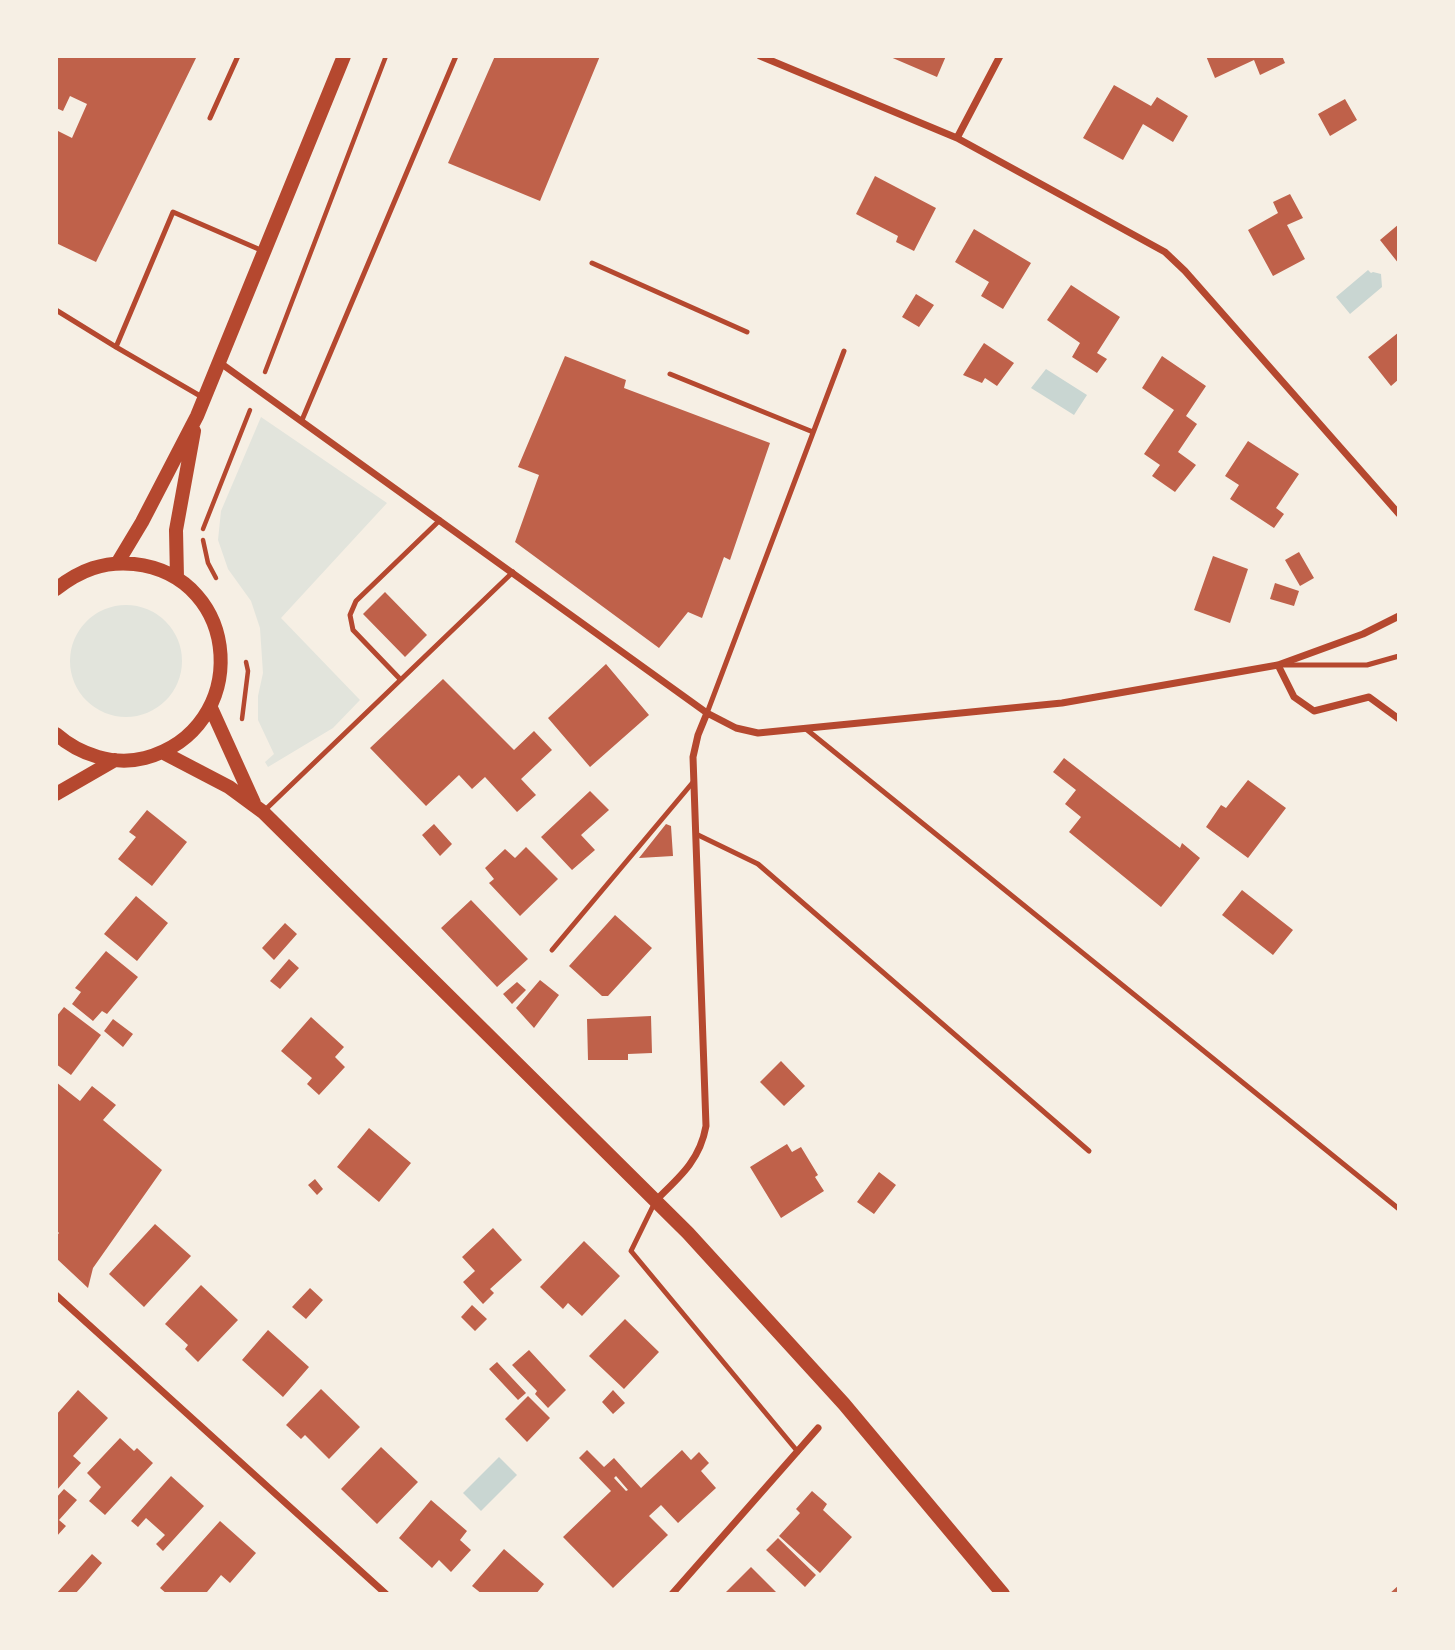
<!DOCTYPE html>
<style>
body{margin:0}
#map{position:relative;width:1455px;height:1650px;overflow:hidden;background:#f6efe4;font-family:"DejaVu Sans",sans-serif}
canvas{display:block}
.frame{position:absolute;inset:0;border:58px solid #f6efe4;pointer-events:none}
</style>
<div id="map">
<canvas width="1455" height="1650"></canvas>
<div class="frame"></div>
</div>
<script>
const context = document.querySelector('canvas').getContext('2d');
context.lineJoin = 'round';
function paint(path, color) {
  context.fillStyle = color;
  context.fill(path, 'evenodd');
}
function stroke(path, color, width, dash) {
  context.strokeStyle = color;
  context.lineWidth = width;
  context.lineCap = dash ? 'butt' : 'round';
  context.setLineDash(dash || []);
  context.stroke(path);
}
paint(new Path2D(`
 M261 417 387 503 281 618 360 700 333 728 268 767 265 762 274 754 258 720V696L263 673 260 628 251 601 228 569 218 540 221 511Z
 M70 661a56 56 0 1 1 112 0a56 56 0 1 1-112 0Z`), '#e2e4dc');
paint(new Path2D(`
 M1368 270 1371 273 1373 272 1381 274 1382 287 1350 314 1336 297Z
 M1046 369 1087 395 1074 415 1031 388Z
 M499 1457 517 1475 481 1511 463 1493Z`), '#c9d6d2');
paint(new Path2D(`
 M56 56H197L96 262 56 243V130L72 138 87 104 70 96 63 111 56 108Z
 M495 56H600L540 201 448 163Z
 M888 56H946L937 77Z
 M1206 56H1282L1285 63 1260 75 1254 60 1215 78Z
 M1114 85 1151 106 1157 97 1188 116 1173 142 1143 124 1123 160 1083 138Z
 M1345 99 1357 120 1330 136 1318 114Z
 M875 176 936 208 914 251 896 242 898 236 856 214Z
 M1290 194 1303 218 1287 225 1305 259 1273 276 1248 230 1278 213 1273 202Z
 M1399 224V264L1380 240Z
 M974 229 1031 263 1003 309 981 296 989 282 955 262Z
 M1071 285 1120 317 1097 353 1107 359 1097 373 1072 357 1080 343 1047 320Z
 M916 294 934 305 919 327 902 317Z
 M1399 332V379L1391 386 1368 357Z
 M984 343 1014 363 997 386 985 378 982 383 963 375Z
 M565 356 626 380 624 388 770 443 730 560 724 557 702 618 688 612 659 648 515 542 539 475 518 467Z
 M1162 356 1206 386 1186 416 1197 424 1178 452 1196 465 1175 492 1152 476 1160 465 1144 454 1174 410 1142 388Z
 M1248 441 1299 474 1276 508 1284 514 1274 528 1230 499 1239 485 1225 476Z
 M1299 552 1314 578 1300 586 1285 560Z
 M1213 556 1248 569 1230 623 1194 610Z
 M1275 583 1299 591 1294 606 1270 599Z
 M385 592 427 635 405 657 363 614Z
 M606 664 649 715 590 767 548 718Z
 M443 679 514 750 534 731 552 750 521 779 536 795 517 812 485 777 472 789 459 775 426 806 370 748Z
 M1064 758 1180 848 1182 843 1200 858 1161 907 1069 832 1081 817 1065 804 1076 790 1053 772Z
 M1248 780 1286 808 1248 858 1206 827 1221 805 1226 808Z
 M590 791 609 810 581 835 595 850 572 870 541 837Z
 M147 810 187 842 152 886 118 859 136 837 129 832Z
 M434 824 452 844 440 856 422 835Z
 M666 824 671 826 673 856 639 858Z
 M526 847 558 879 520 916 489 883 494 879 485 868 505 849 515 858Z
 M1242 890 1293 930 1273 955 1222 915Z
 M136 896 168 923 137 961 104 934Z
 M471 900 528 959 497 987 441 928Z
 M615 915 652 948 608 996H602L569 966Z
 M285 923 297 934 274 960 262 948Z
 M106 951 138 977 107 1014 102 1011 93 1021 72 1004 81 992 75 988Z
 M289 959 299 968 280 989 270 981Z
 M540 980 559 995 534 1028 516 1008Z
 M517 982 526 990 512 1004 503 994Z
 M64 1007 101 1035 71 1075 56 1064V1017Z
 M651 1016 652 1053 628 1054V1060H588L587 1019Z
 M311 1017 344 1047 335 1057 345 1067 319 1095 307 1084 312 1078 281 1051Z
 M113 1019 133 1034 123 1047 104 1031Z
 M781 1061 805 1086 784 1106 760 1082Z
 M56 1082 80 1101 92 1086 116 1105 103 1120 162 1170 93 1268 88 1288 56 1258 58 1246 56 1236 59 1233 56 1230Z
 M369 1128 411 1163 379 1202 337 1167Z
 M787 1144 792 1152 801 1147 818 1175 815 1177 824 1191 781 1218 750 1167Z
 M879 1172 896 1185 874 1214 857 1202Z
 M315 1179 323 1189 317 1195 308 1185Z
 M155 1224 191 1256 144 1307 109 1274Z
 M493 1228 522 1260 490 1289 494 1293 483 1304 463 1282 475 1271 462 1257Z
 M584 1241 620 1276 582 1316 568 1303 563 1309 540 1287Z
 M201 1285 238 1320 198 1362 185 1349 188 1345 165 1324Z
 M310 1288 323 1300 306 1319 292 1307Z
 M472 1305 487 1319 475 1331 461 1317Z
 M625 1319 659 1352 624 1389 589 1356Z
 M268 1330 309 1367 283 1397 242 1360Z
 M529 1350 566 1390 548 1408 535 1394 537 1391 512 1365Z
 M497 1362 526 1393 518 1400 489 1369Z
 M321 1389 360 1427 329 1459 305 1435 301 1439 286 1425Z
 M78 1390 108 1418 73 1456 81 1463 56 1491V1425L58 1423 56 1415Z
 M613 1390 625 1403 613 1414 602 1402Z
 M528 1396 550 1418 527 1442 505 1419Z
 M120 1438 134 1451 137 1448 153 1463 105 1515 89 1501 101 1487 87 1473Z
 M381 1447 418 1482 377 1524 341 1489Z
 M587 1450 604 1467 614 1458 641 1488 682 1450 691 1460 699 1452 709 1463 701 1471 716 1488 678 1523 661 1505 649 1516 668 1535 613 1588 563 1537 611 1491 579 1458ZM616 1476 628 1490 626 1491 614 1478Z
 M171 1476 204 1506 163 1551 156 1544 165 1535 146 1518 138 1527 131 1521Z
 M64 1489 77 1500 59 1520 66 1526 56 1537V1498Z
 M812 1491 827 1504 823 1510 852 1537 820 1573 779 1536 800 1513 796 1509Z
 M431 1500 467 1531 460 1540 471 1550 451 1572 439 1560 432 1568 399 1538Z
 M220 1521 256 1553 230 1583 221 1575 207 1592 209 1594H167L160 1588Z
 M778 1538 816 1575 805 1587 766 1550Z
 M504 1549 544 1584 536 1594H482L472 1586Z
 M92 1554 102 1563 85 1583 75 1594H56Z
 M751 1567 778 1594H724Z
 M1399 1585V1594H1389Z`), '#bf614a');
stroke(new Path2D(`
 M265 372 386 56
 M203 529 250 410
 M203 540 208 563 216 578
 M242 719 248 671 246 662`), '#b5482f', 4.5);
stroke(new Path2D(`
 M210 118 238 56
 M592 263 747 332
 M56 310 116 347
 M670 374 813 432
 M202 397 116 347 173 212 263 251
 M302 420 456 56
 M1282 665H1367L1399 656
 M400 679 353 630 350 615 356 601 440 520
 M707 713 844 351
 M806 729 1399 1209
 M265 810 513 572
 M696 834 758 864 1089 1151
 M552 950 694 781
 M655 1202 631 1251 798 1452`), '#b5482f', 5);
stroke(new Path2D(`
 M760 56 957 138 1165 252 1185 271 1399 514
 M957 138 1000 56
 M219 362 707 713 736 728 758 733 1062 703 1278 665 1363 634 1399 616
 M1278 665 1294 697 1314 711 1369 697 1399 719
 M656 1200C680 1177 700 1160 706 1126L693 757 698 735 707 713
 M56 1295 386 1594
 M672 1594 818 1428`), '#b5482f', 7);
stroke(new Path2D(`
 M118 562 142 522 197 416 344 56
 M177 578 176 530 194 431
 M56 589C80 570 104 561 134 564 243 576 252 729 145 758 114 766 80 755 56 734
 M211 708 254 803
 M162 752 229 787 263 812 688 1233 844 1404 1003 1594
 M56 794 115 760`), '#b5482f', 14);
</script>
